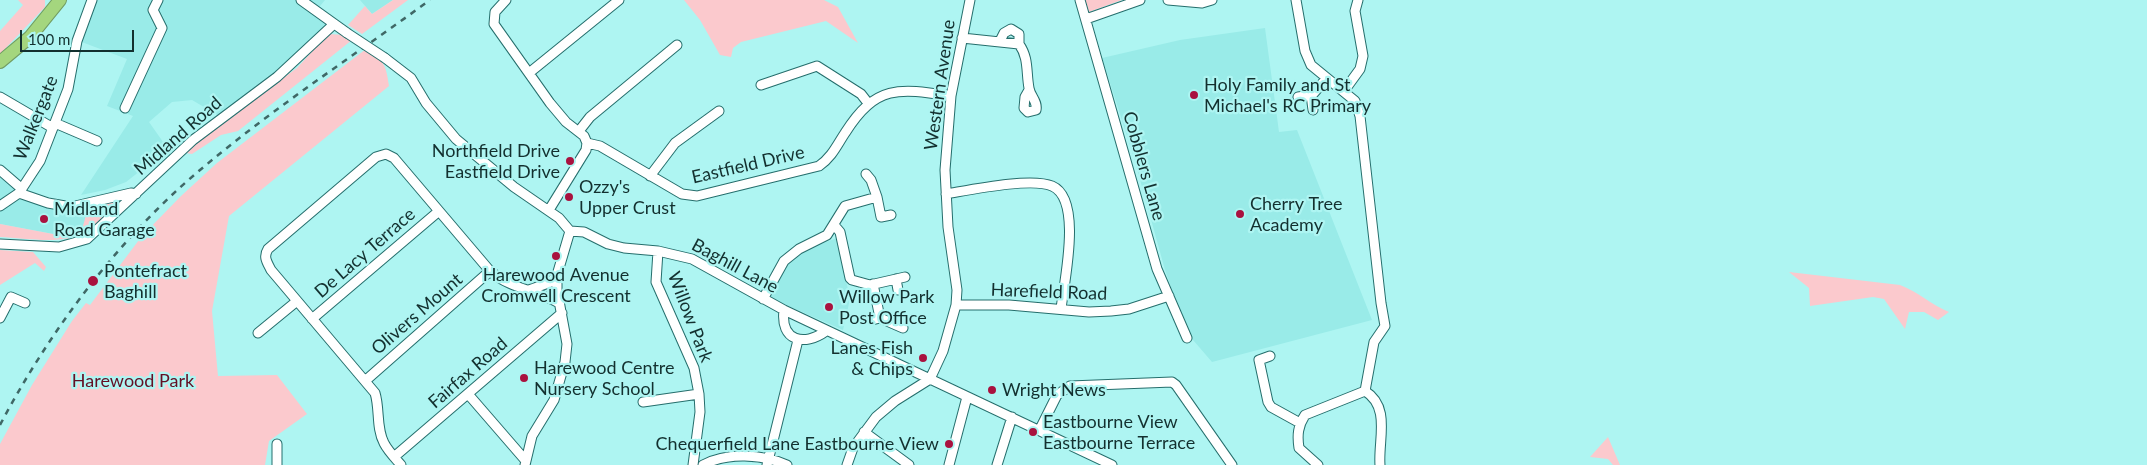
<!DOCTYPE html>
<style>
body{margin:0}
#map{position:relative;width:2147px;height:465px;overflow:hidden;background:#aef5f2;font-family:Lato,sans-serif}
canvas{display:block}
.scale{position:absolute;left:20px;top:30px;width:114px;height:22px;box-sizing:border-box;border:2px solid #13302f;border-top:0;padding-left:6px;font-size:15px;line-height:18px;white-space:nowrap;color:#13302f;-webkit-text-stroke:4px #aef5f2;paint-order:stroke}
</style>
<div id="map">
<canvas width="2147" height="465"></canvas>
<div class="scale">100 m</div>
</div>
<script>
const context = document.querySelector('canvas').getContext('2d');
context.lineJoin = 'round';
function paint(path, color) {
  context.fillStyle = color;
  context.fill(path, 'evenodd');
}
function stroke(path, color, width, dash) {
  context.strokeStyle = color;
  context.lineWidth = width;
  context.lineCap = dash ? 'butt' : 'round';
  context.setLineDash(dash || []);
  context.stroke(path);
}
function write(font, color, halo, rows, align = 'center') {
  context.font = font + ' Lato,sans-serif';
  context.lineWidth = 4.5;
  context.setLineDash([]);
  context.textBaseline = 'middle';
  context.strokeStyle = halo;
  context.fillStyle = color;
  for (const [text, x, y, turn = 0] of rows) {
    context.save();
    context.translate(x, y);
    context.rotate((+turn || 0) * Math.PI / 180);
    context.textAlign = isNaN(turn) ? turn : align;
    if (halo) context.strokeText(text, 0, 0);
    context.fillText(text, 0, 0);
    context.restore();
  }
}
paint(new Path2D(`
 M95 0H325L316 11 334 24 277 77 221 117 192 100 172 102 149 122 168 149 126 182 105 190 81 195 133 116 107 106 127 59 79 41Z
 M360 0H393L372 14Z
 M1265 28 1279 132 1297 130 1372 320 1212 362 1187 333 1165 270 1134 158 1102 58 1180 40Z
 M0 175 47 204H99L96 212 88 214 83 226 53 234 0 224Z
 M837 238 850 299 843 330 768 297 788 261 801 251Z`), '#99ebe8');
paint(new Path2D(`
 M18 0H45V7L0 54V31L23 5Z
 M393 0H408L362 34 348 25 365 6 372 14Z
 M684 0H824L838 7 858 43 826 21 741 42 733 48 731 57 720 55 700 20Z
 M1085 0H1122L1089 12Z
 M328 34 345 35 352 40 238 131 221 135 192 154 186 153 197 140 297 68Z
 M366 49C384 61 386 64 389 86L229 216 212 311 218 376 277 375 307 414 269 441 265 465H0V444L32 385 72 321 86 303 90 305 142 236 181 196 217 163Z
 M121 199C110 210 100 223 87 231 66 246 26 238 0 237V224L53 234 83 226 86 215 96 212 99 204Z
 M0 250 33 252 46 267 44 271 35 263 0 285Z
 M1789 272 1900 285C1919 292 1931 305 1949 312L1938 320 1924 312H1909L1905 329 1884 299 1873 297 1810 306 1809 288Z
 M1608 437 1620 465H1613L1608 459 1590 457Z`), '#fbc9cd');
const minor = new Path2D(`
 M301 0 347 33
 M506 0 495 12 494 24 550 103 566 122 584 136 587 143 586 150 549 210
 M1080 0 1157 269 1187 338
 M1168 0 1202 3 1212 0
 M1296 0 1305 51 1311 65 1355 101 1360 116 1381 303 1385 326 1374 342 1365 391C1391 407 1378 440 1380 465
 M1086 19 1140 0
 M962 38 1019 44C1029 58 1026 72 1029 88 1030 96 1038 101 1036 110L1028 112 1024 108 1025 97 1029 90
 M1000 41 1004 33 1011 29 1019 34V44
 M385 58 411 78 426 103 456 139 514 187 559 218 570 231 584 232 608 244 624 248 658 251 692 259 784 310 1112 465
 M529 73 619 0
 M761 85 817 66 861 94 868 103
 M1344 91 1360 69 1363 56 1355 11 1358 0
 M1311 95 1313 110
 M0 97 53 128
 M1298 97 1312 95 1327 78
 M125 108 162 28 153 10 158 0
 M55 123 97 141
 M579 131 590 117 677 45
 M587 143 600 146 682 194 697 196 819 166C832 157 837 145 845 133 876 84 899 88 951 96
 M0 170 22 189
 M650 176 675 143 719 111
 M19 193 48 203 71 207 131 193 136 194
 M946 194C970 190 1031 177 1052 186 1083 199 1064 282 1061 309
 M877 197 881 217 891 215
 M0 206 19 193 40 161 68 89 77 41 92 0
 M834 225 840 232 850 278 852 280 870 285 905 277
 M0 244 59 247 87 239 193 140 277 77 334 24
 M658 251 656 282 694 368 699 394 700 412 693 465
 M896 279 898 290
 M873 284 880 318
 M529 290 551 282 557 275
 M763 299 784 261 799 249 827 235 845 206 877 197 871 180 866 174
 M956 305H1009L1089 312 1111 311 1129 309 1169 296
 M784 310C780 341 804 347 826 331
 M0 318 11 297 25 303
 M312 319 439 211
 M872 320 880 318 903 328
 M258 333 297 301
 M1270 356 1259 360 1268 402 1271 407 1300 423
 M365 381 490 271
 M468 394 526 461
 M643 402 699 394
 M1040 429 1057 395 1070 386 1172 382 1176 385 1232 465
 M864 432 909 465
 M394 457 562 313
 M277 465V444
 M401 465C396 459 388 451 384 443 376 428 380 409 375 393L271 270C267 262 263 257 268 249L376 157 386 154 394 158 490 271C511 289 536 290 559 303
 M525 465 532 436 554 400 565 362 567 344 557 290V275L570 231
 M703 465C727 452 762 454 787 465
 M767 465 798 340
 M847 465 853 448 876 417 895 401 930 379 943 351 956 305 957 290 948 227 945 170 951 96 970 0
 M949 465 967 397
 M997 465 1012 417
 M1318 465 1299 448C1297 435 1298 426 1305 415L1365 391`);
const highway = new Path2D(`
 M0 62 30 37 60 0`);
stroke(minor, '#256e6c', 11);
stroke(highway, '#719c62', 14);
stroke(minor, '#fff', 9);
stroke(highway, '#a4d67e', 12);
stroke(new Path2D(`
 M0 425C47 336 110 250 185 183 261 116 348 60 430 0`), '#3f6866', 2.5, [6, 6]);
const minorBridge = new Path2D(`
 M347 33 385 58`);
stroke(minorBridge, '#256e6c', 11, []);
stroke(minorBridge, '#fff', 9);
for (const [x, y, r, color] of [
 [1194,95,5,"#a9123f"],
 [570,161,5,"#a9123f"],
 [569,197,5,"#a9123f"],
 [1240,214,5,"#a9123f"],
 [44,219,5,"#a9123f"],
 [556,256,5,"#a9123f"],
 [93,281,6,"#a9123f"],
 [829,307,5,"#a9123f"],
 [923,358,5,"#a9123f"],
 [524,378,5,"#a9123f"],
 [992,390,5,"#a9123f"],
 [1033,432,5,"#a9123f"],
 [949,444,5,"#a9123f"]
]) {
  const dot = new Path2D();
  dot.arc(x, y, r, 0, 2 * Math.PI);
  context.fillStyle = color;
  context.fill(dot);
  stroke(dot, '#aef5f2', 2);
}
write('18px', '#13302f', '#aef5f2', [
 ["Western Avenue",940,85,-82],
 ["Walkergate",36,118,-68],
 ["Midland Road",178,136,-41],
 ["Eastfield Drive",748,165,-13],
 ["Cobblers Lane",1144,166,74],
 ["De Lacy Terrace",365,253,-41],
 ["Baghill Lane",735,266,28],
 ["Harefield Road",1049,292,2],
 ["Olivers Mount",417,314,-41],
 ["Willow Park",690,317,69],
 ["Fairfax Road",468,373,-41]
]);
write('18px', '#13302f', '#aef5f2', [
 ["Holy Family and St",1204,85],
 ["Michael's RC Primary",1204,106],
 ["Northfield Drive",560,151,"right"],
 ["Eastfield Drive",560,172,"right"],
 ["Ozzy's",579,187],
 ["Upper Crust",579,208],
 ["Cherry Tree",1250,204],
 ["Academy",1250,225],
 ["Midland",54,209],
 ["Road Garage",54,230],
 ["Pontefract",104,271],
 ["Baghill",104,292],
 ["Harewood Avenue",556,275,"center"],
 ["Cromwell Crescent",556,296,"center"],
 ["Willow Park",839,297],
 ["Post Office",839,318],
 ["Lanes Fish",913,348,"right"],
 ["& Chips",913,369,"right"],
 ["Harewood Centre",534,368],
 ["Nursery School",534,389],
 ["Wright News",1002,390],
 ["Eastbourne View",1043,422],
 ["Eastbourne Terrace",1043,443],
 ["Chequerfield Lane Eastbourne View",939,444,"right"]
], 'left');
write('18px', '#640f24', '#aef5f2', [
 ["Harewood Park",133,381]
]);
</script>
